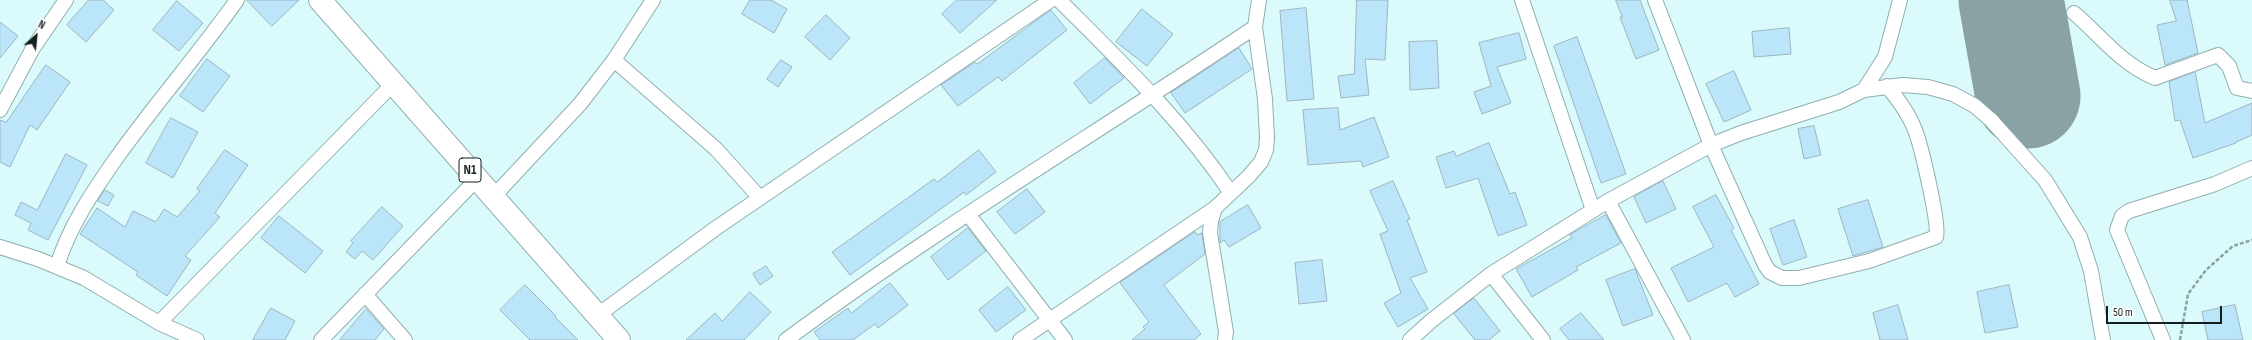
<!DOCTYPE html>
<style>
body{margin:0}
#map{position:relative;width:2252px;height:340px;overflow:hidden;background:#dbfafc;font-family:"Sofia Sans Condensed",sans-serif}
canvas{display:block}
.north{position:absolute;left:16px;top:16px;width:40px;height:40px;-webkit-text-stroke:3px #fff;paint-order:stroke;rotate:27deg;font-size:11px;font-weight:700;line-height:16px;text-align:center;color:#131e1f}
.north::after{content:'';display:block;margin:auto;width:14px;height:18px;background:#131e1f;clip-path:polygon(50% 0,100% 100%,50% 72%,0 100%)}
.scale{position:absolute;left:2106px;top:306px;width:116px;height:18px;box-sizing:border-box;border:2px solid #131e1f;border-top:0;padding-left:5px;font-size:12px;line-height:14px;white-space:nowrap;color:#131e1f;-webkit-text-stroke:3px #fff;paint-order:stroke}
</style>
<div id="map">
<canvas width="2252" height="340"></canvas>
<div class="north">N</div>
<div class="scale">50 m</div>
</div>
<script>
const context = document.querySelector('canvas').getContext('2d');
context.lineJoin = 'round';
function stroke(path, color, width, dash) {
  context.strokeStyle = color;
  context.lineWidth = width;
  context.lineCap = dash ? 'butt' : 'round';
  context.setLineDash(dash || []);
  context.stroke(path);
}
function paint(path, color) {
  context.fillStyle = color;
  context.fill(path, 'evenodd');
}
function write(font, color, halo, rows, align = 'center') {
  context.font = font + ' "Sofia Sans Condensed",sans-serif';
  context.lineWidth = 3;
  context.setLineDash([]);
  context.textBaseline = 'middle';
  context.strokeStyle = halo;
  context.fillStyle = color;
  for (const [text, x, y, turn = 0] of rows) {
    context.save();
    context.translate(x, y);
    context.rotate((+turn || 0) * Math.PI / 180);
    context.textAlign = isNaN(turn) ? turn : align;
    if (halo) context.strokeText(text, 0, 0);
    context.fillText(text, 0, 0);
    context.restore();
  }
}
stroke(new Path2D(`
 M2011 0 2028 96`), '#8ba2a4', 105);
const building = new Path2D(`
 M89 0H103L114 10 86 42 67 25Z
 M247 0H299L272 26Z
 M750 0H771L787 9 774 33 742 14Z
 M957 0H997L960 33 942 14Z
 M1357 0H1388L1385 60 1365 59 1369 95 1341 98 1338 76 1354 74Z
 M1616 0H1640L1659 50 1636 59 1620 17H1622Z
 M2170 0H2187L2198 53 2165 65 2157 25 2176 21Z
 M177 1 203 23 179 51 153 30Z
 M1306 8 1314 99 1287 101 1280 11Z
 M1142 9 1173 34 1147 66 1116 42Z
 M1051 10 1067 30 1002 81 998 77 958 106 941 85 975 62 977 64Z
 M826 15 850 38 830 60 805 37Z
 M0 22 18 36 0 58Z
 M1789 28 1791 54 1754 57 1752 32Z
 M1519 33 1526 59 1497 67 1511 103 1482 114 1474 92 1491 86 1479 43Z
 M1577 37 1626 174 1601 183 1554 46Z
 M1437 41 1439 88 1410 90 1409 42Z
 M1239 48 1252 69 1185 113 1171 93Z
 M1105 58 1124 78 1090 104 1074 83Z
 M207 59 230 76 203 112 180 96Z
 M781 60 792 67 778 87 767 79Z
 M46 65 70 82 37 130 30 125 10 167 0 162V120L6 122Z
 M1734 71 1751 110 1724 122 1706 84Z
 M2195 72 2205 123 2252 103V135L2236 142V143L2193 158 2180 120 2175 121 2169 82Z
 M1338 108 1340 130 1374 117 1389 157 1363 167 1361 161 1308 165 1303 110Z
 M171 118 198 132 173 178 146 163Z
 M1814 126 1821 155 1804 159 1798 129Z
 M1489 143 1510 194 1515 192 1527 225 1498 236 1478 178 1446 188 1436 157 1454 151 1456 156Z
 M225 150 248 165 215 213 220 217 185 256 191 260 167 296 136 275 138 272 80 234 97 208 125 227 133 211 156 222 164 209 177 217 200 191 197 189Z
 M979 150 996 172 966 195 964 192 850 275 832 252 934 179 937 182Z
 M66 154 87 165 48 240 28 230 31 223 15 215 21 202 37 210Z
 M1393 181 1410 219 1407 220 1427 272 1410 278 1428 309 1398 327 1384 303 1401 293 1380 234 1388 231 1370 191Z
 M1663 181 1676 209 1646 223 1634 197Z
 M1027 189 1045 212 1015 234 997 212Z
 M105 190 114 195 108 206 98 201Z
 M1716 195 1734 228 1731 230 1759 284 1735 297 1727 283 1688 302 1671 268 1714 247 1693 207Z
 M1868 200 1883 247 1853 256 1838 209Z
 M1248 205 1261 228 1229 247 1224 240 1220 243V222Z
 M382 207 403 226 373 260 362 251 355 259 346 252 353 243 351 241Z
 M1606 215 1621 243 1576 267 1578 270 1532 297 1516 269 1572 238 1570 235Z
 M279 216 323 251 305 273 261 238Z
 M1794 220 1807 257 1783 265 1770 229Z
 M968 228 986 251 948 280 931 257Z
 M1195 232 1197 235 1202 233 1205 254 1164 285 1201 334 1194 340H1132L1145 329 1143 327 1149 322 1120 283Z
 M1322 260 1327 301 1299 304 1295 263Z
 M766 266 773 276 760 285 753 274Z
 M1635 269 1653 315 1623 326 1606 280Z
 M890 283 908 305 878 328 875 324 853 340H820L814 332 848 308 851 313Z
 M525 285 556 316 555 317 578 340H530L500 310Z
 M2009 285 2018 327 1985 333 1977 292Z
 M1008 287 1026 310 996 332 979 310Z
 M750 292 771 312 744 340H686L715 313 722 321Z
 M1474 298 1500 331 1489 340H1475L1454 314Z
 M1898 305 1908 340H1880L1873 313Z
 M2235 305 2243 340H2208L2202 312Z
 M271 308 295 321 285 340H253Z
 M366 309 384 329 375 340H340Z
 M1581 313 1598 333 1604 340H1569L1560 329Z`);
paint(building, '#bbe5f9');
stroke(building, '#9db5c1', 1);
const street = new Path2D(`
 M1059 0C1121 62 1182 120 1231 193
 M1522 0 1593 210
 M1655 0 1711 145 1765 265 1770 272 1782 278H1799L1869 261 1936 237C1940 225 1921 145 1915 130 1909 114 1898 99 1887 86
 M2074 13C2102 37 2120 63 2155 78L2218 55 2229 66 2237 88 2252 91
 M614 60 716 149 760 198
 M1864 90 1885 57 1900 0
 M0 110 33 48 66 0
 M494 196 580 104 614 60 653 0
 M1608 201 1683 340
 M968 214 1065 340
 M0 247 38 259 84 278 159 323 197 340
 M57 266C69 227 92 193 115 160 154 105 198 55 237 0
 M1491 274 1543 340
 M365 294 405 340
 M598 315 716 228 1051 0
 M159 323 393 84
 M321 340 478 178
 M786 340C937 228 1099 132 1255 27
 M1020 340 1215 208
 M1225 340 1226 332 1210 233 1211 221 1215 208 1248 177 1261 162 1266 150 1267 138 1265 99 1255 27 1259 0
 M1410 340 1431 321 1491 274 1608 201 1711 145 1741 133 1839 102 1864 90 1903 85 1928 87 1953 94 1975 106 1991 120 2045 180 2080 237 2091 271 2103 340
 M2163 340 2117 230 2122 216 2129 211 2215 184 2252 168`);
const primary = new Path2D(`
 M320 0 619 340`);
stroke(street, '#91aeb0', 16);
stroke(primary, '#91aeb0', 24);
stroke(new Path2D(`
 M2180 340 2188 294 2206 270 2233 246 2252 240`), '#8ba2a4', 2.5, [4, 2]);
stroke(street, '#fff', 14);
stroke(primary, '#fff', 22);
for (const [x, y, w] of [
 [470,170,22]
]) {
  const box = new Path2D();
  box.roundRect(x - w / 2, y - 12, w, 24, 3);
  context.fillStyle = '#fff';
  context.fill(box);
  stroke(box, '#131e1f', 1);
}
write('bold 14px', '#131e1f', null, [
 ["N1",470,170]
]);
</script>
